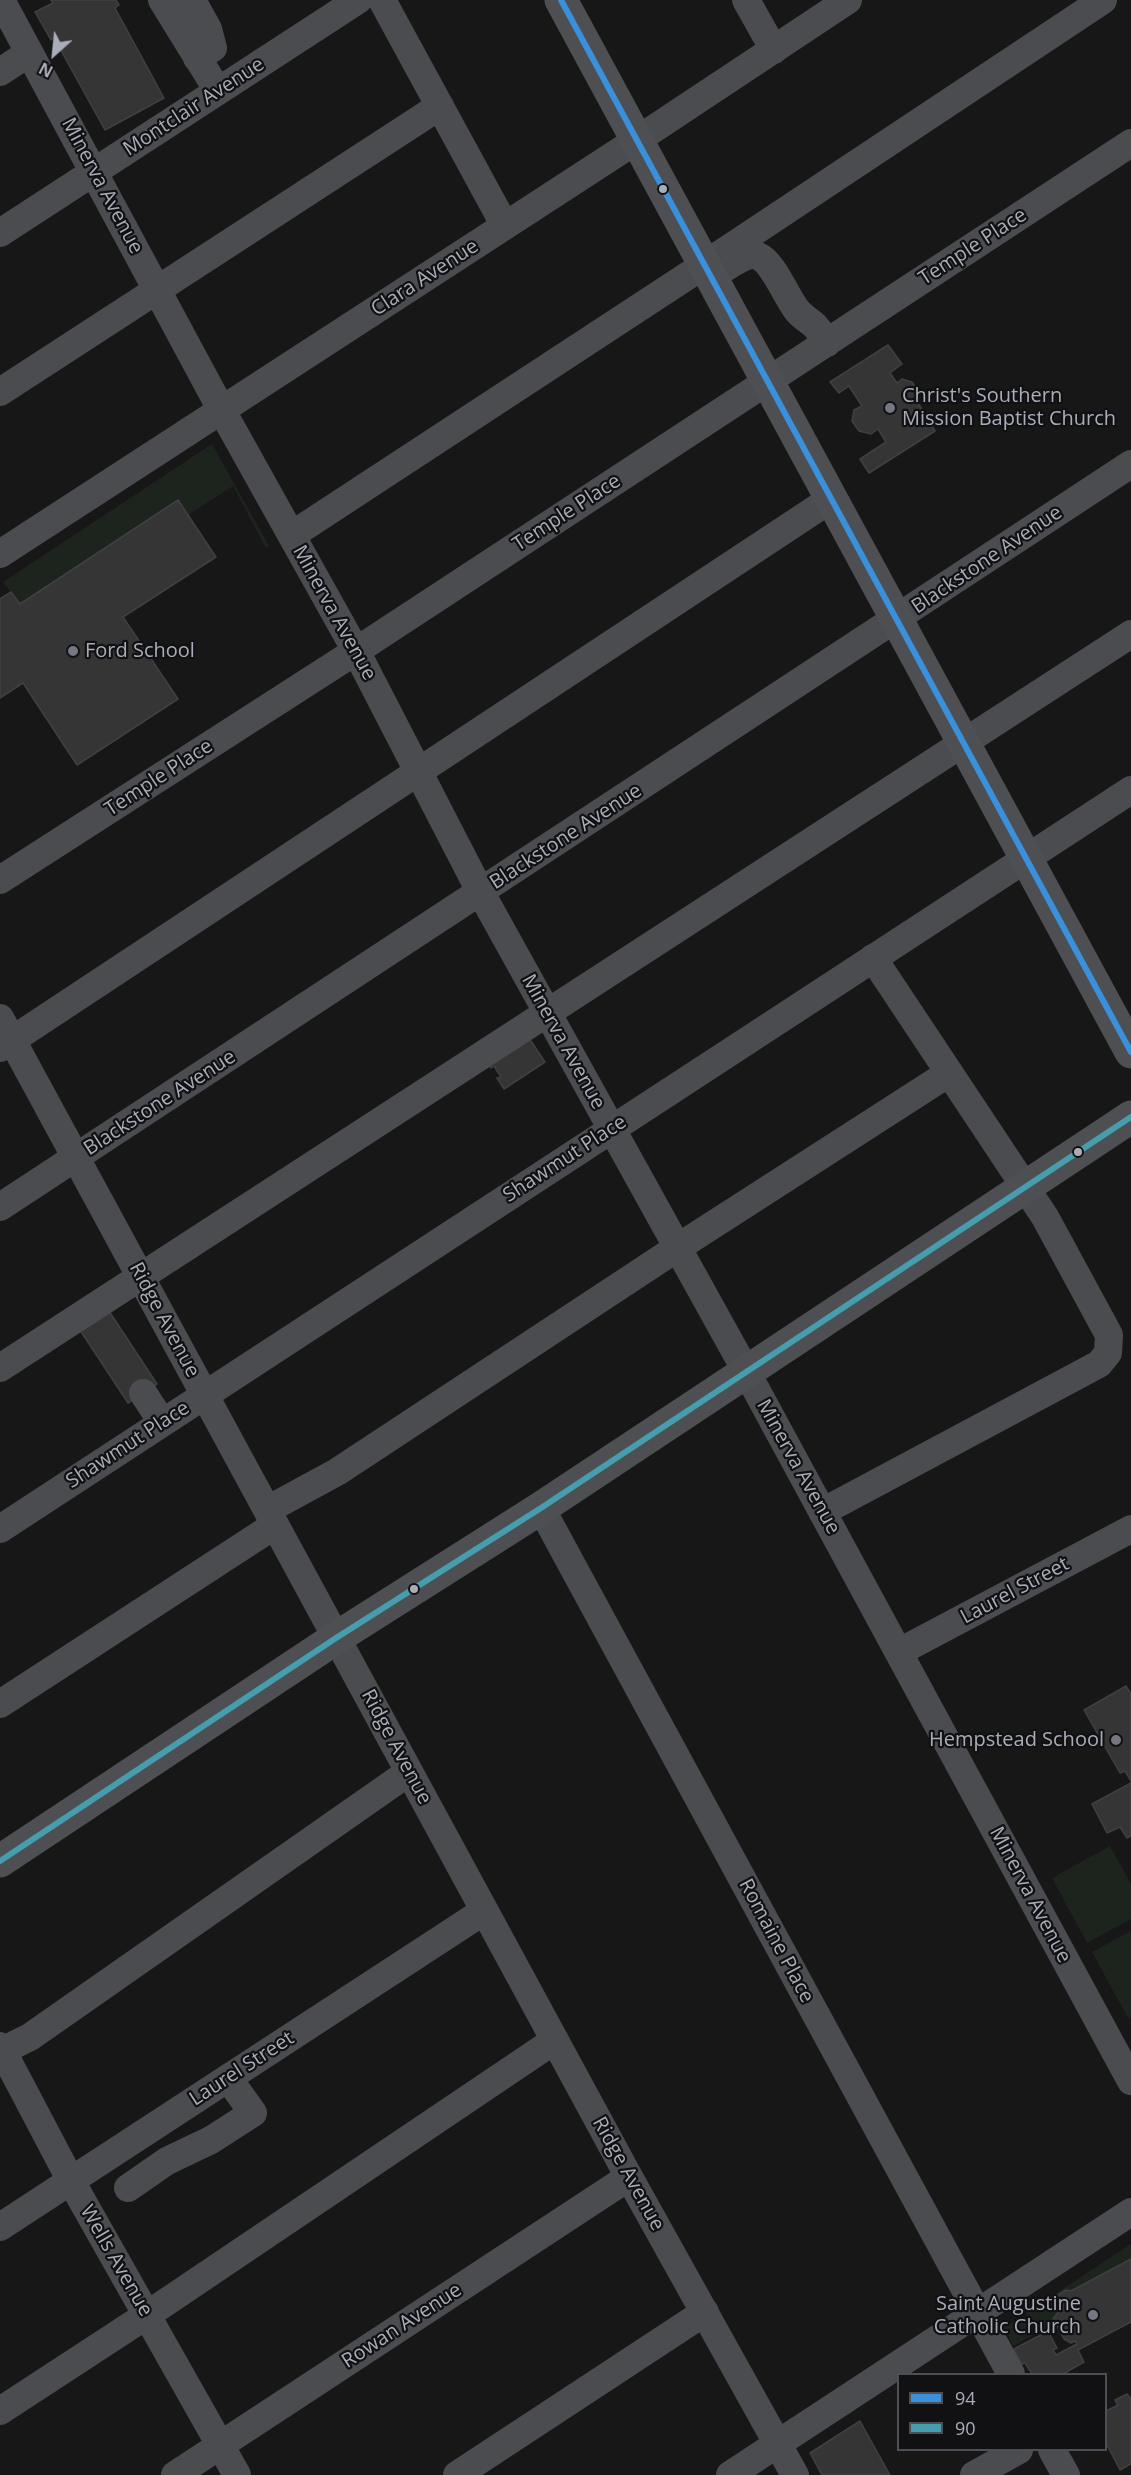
<!DOCTYPE html>
<style>
body{margin:0}
#map{position:relative;width:1131px;height:2475px;overflow:hidden;background:#171717;font-family:"Open Sans",sans-serif}
canvas{display:block}
.legend{position:absolute;left:897px;top:2373px;width:210px;height:78px;box-sizing:border-box;background:#111113;border:2px solid #4d4f55;margin:0;padding:8px 10px;list-style:none;font-size:18px;color:#a8adb8}
.legend li{display:flex;align-items:center;gap:12px;height:30px}
.legend b{width:30px;border:2px solid #4d4f55}
.north{position:absolute;left:24px;top:24px;width:60px;height:60px;-webkit-text-stroke:4px #111113;paint-order:stroke;rotate:207deg;font-size:16px;font-weight:700;line-height:24px;text-align:center;color:#a8adb8}
.north::after{content:'';display:block;margin:auto;width:21px;height:27px;background:#a8adb8;clip-path:polygon(50% 0,100% 100%,50% 72%,0 100%)}
</style>
<div id="map">
<canvas width="1131" height="2475"></canvas>
<ul class="legend">
<li><b style="height:8px;background:#3a90db"></b>94</li>
<li><b style="height:8px;background:#469dad"></b>90</li>
</ul>
<div class="north">N</div>
</div>
<script>
const context = document.querySelector('canvas').getContext('2d');
context.lineJoin = 'round';
function paint(path, color) {
  context.fillStyle = color;
  context.fill(path, 'evenodd');
}
function stroke(path, color, width, dash) {
  context.strokeStyle = color;
  context.lineWidth = width;
  context.lineCap = dash ? 'butt' : 'round';
  context.setLineDash(dash || []);
  context.stroke(path);
}
function write(font, color, halo, rows, align = 'center') {
  context.font = font + ' "Open Sans",sans-serif';
  context.lineWidth = 4.5;
  context.setLineDash([]);
  context.textBaseline = 'middle';
  context.strokeStyle = halo;
  context.fillStyle = color;
  for (const [text, x, y, turn = 0] of rows) {
    context.save();
    context.translate(x, y);
    context.rotate((+turn || 0) * Math.PI / 180);
    context.textAlign = isNaN(turn) ? turn : align;
    if (halo) context.strokeText(text, 0, 0);
    context.fillText(text, 0, 0);
    context.restore();
  }
}
paint(new Path2D(`
 M212 444 269 546 266 548 233 486 188 515 20 604 3 582Z
 M1110 1846 1131 1884V1919L1087 1943 1052 1878Z
 M1131 1931V2016L1128 2018 1092 1952Z
 M1131 2244V2259L1071 2291 1066 2290 1058 2295 1054 2302 1060 2310 1053 2319 1055 2323 1037 2333 1026 2313Z
 M1023 2315 1032 2336 1013 2346 1004 2327Z`), '#1d241e');
const building = new Path2D(`
 M51 0H116L119 5 115 8 164 98 105 130 54 38 51 40 35 12 53 3Z
 M888 345 902 364 890 373 897 383 902 379 912 382 919 392 918 403 935 431 869 473 860 459 886 442 878 429 871 434 859 431 852 421 854 410 862 406 849 386 839 393 830 382Z
 M178 500 216 557 123 617 178 699 77 765 23 683 0 698V599L11 592 20 604Z
 M525 1032 545 1062 504 1089 497 1078 501 1077 494 1066 491 1068 484 1059Z
 M107 1308 157 1384 128 1403 78 1327Z
 M1126 1686 1131 1694V1781L1125 1771 1120 1773 1084 1710Z
 M1131 1783V1836L1127 1838 1120 1827 1107 1833 1092 1804Z
 M1131 2259V2322L1078 2350 1084 2362 1063 2374H1032L1025 2363 1022 2364 1014 2349 1048 2331 1057 2348 1053 2350 1056 2355 1077 2344 1075 2341 1071 2343 1064 2339 1053 2319 1060 2310 1054 2302 1058 2295 1066 2290 1071 2291Z
 M1127 2394 1131 2399V2464L1120 2470 1106 2443V2411L1118 2405 1115 2400Z
 M860 2421 890 2475H822L810 2453Z`);
paint(building, '#353536');
stroke(building, '#3f4043', 1.5);
stroke(new Path2D(`
 M1 0 221 409 356 651 481 893 746 1371 1131 2081
 M162 0 218 91
 M192 0 208 29 213 48 197 58
 M382 0 505 226
 M746 0 774 50
 M0 72 29 53
 M0 233 358 0
 M720 271C729 266 747 252 758 256 773 262 786 296 796 309 801 316 807 319 813 324 819 329 823 337 827 343
 M0 392 440 106
 M292 535 704 265 1103 0
 M0 554 637 140 848 0
 M0 880 356 651 1131 143
 M0 1018 629 2177 795 2475
 M0 1048 831 499
 M0 1207 1131 464
 M0 1368 1131 634
 M143 1393 162 1422
 M541 1508 1011 2374
 M267 1510 337 1472 677 1248 949 1073
 M822 1512 1099 1364 1108 1353 1109 1335 1045 1217 873 958
 M0 1529 1131 790
 M899 1652 1131 1529
 M0 1704 275 1525
 M0 2046 71 2181 237 2475
 M0 2052 30 2037 409 1772
 M128 2188 167 2161 211 2140 253 2113 228 2078
 M0 2227 484 1911
 M0 2411 147 2315 555 2040
 M1052 2450 1066 2475
 M175 2475 629 2177
 M457 2475 705 2312
 M730 2475 1131 2212
 M974 2475 1019 2450`), '#4b4c50', 28);
stroke(new Path2D(`
 M561 0 1131 1052
 M0 1861 336 1638 541 1508 1131 1117`), '#4d4f52', 33);
stroke(new Path2D(`
 M561 0 1131 1052`), '#3a90db', 6);
stroke(new Path2D(`
 M0 1861 336 1638 541 1508 1131 1117`), '#469dad', 6);
for (const [x, y, r, color] of [
 [663,189,5,"#a8adb8"],
 [890,408,6,"#757880"],
 [73,651,6,"#757880"],
 [1078,1152,5,"#a8adb8"],
 [414,1589,5,"#a8adb8"],
 [1116,1740,6,"#757880"],
 [1093,2315,6,"#757880"]
]) {
  const dot = new Path2D();
  dot.arc(x, y, r, 0, 2 * Math.PI);
  context.fillStyle = color;
  context.fill(dot);
  stroke(dot, '#111113', 2);
}
write('20px', '#a8adb8', '#111113', [
 ["Montclair Avenue",194,107,-33],
 ["Minerva Avenue",102,186,62],
 ["Temple Place",973,247,-33],
 ["Clara Avenue",425,278,-33],
 ["Temple Place",567,513,-33],
 ["Blackstone Avenue",987,560,-34],
 ["Minerva Avenue",334,613,61],
 ["Temple Place",159,778,-33],
 ["Blackstone Avenue",566,837,-33],
 ["Minerva Avenue",563,1042,61],
 ["Blackstone Avenue",160,1103,-33],
 ["Shawmut Place",565,1159,-33],
 ["Ridge Avenue",164,1320,62],
 ["Shawmut Place",128,1445,-33],
 ["Minerva Avenue",798,1467,61],
 ["Laurel Street",1015,1591,-28],
 ["Ridge Avenue",396,1747,62],
 ["Minerva Avenue",1030,1895,62],
 ["Romaine Place",776,1941,62],
 ["Laurel Street",242,2069,-33],
 ["Ridge Avenue",628,2174,61],
 ["Wells Avenue",116,2261,60],
 ["Rowan Avenue",402,2326,-33]
]);
write('20px', '#a8adb8', '#111113', [
 ["Christ's Southern",902,396],
 ["Mission Baptist Church",902,419],
 ["Ford School",85,651],
 ["Hempstead School",1104,1740,"right"],
 ["Saint Augustine",1081,2304,"right"],
 ["Catholic Church",1081,2327,"right"]
], 'left');
</script>
